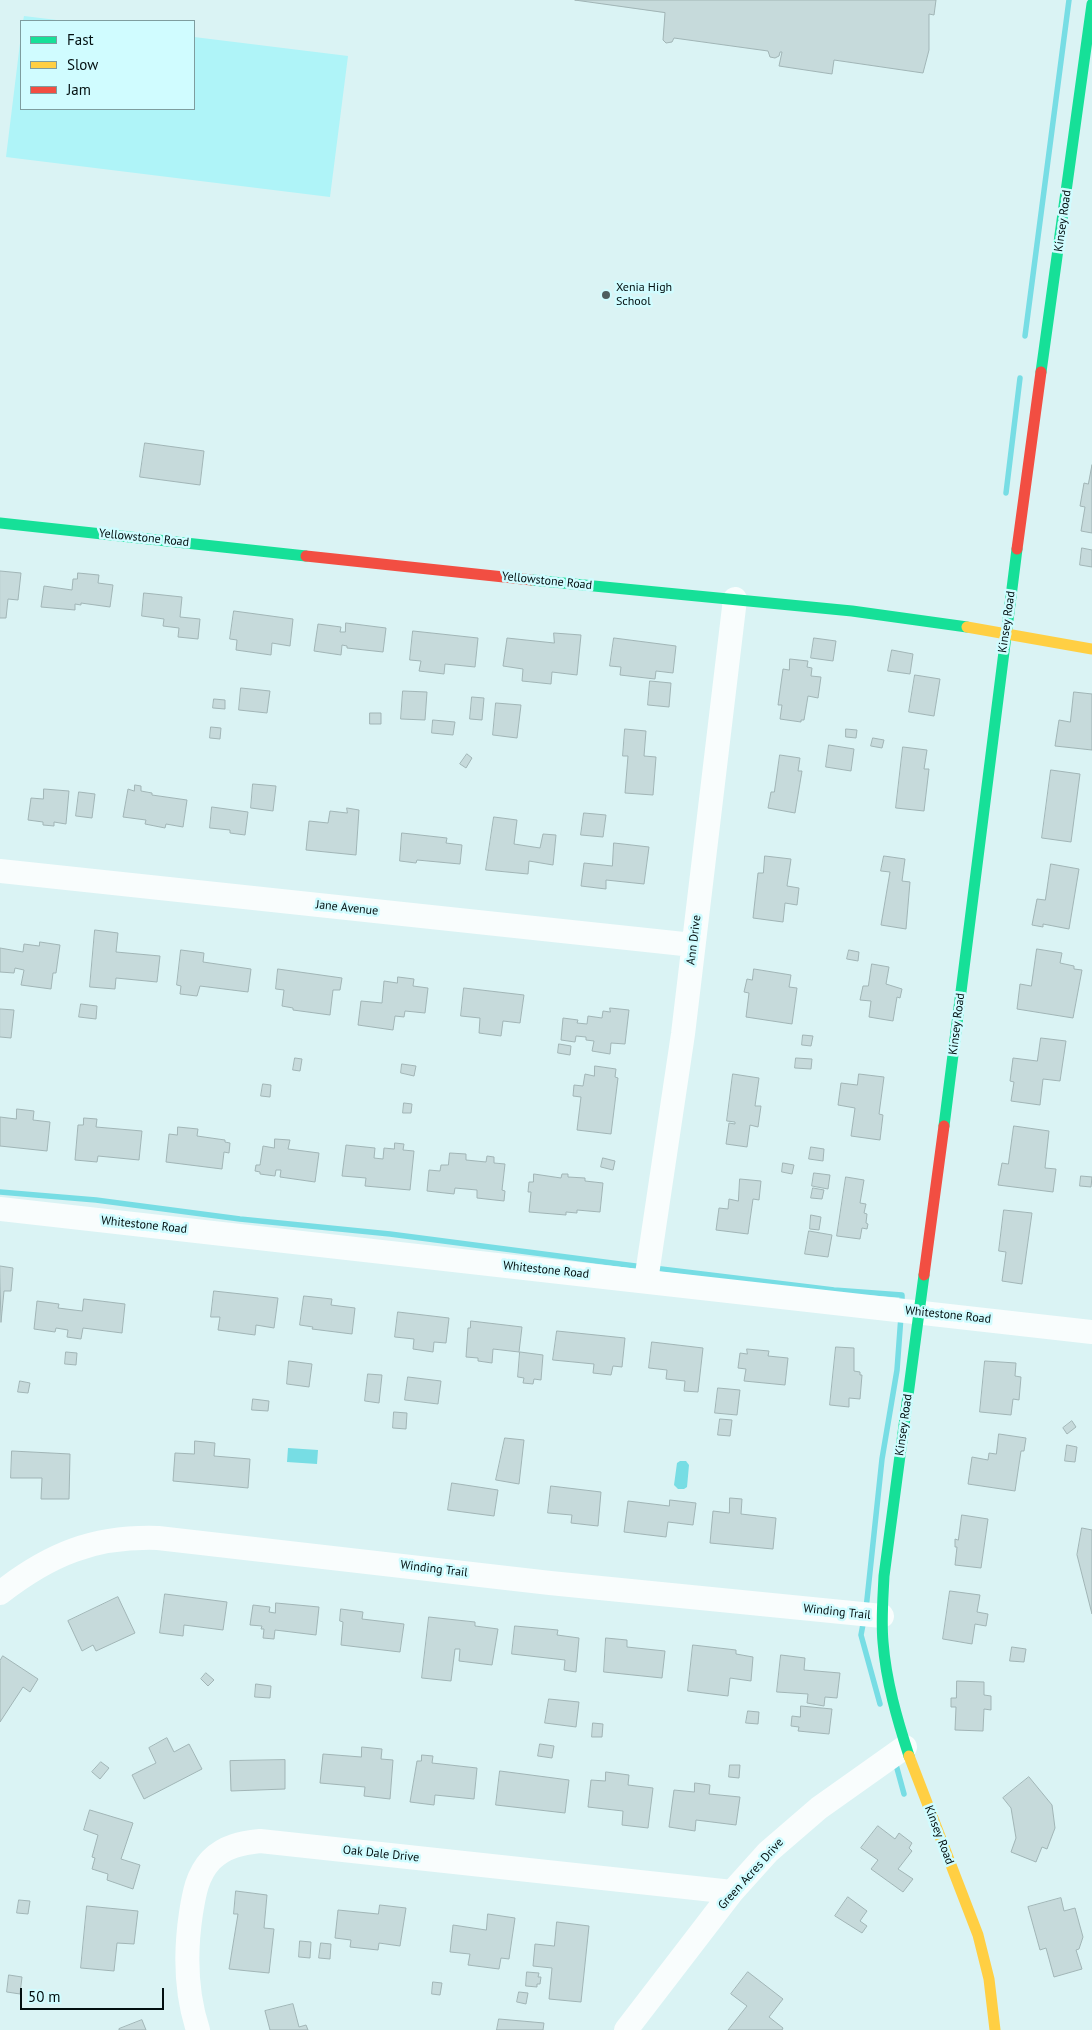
<!DOCTYPE html>
<style>
body{margin:0}
#map{position:relative;width:1092px;height:2030px;overflow:hidden;background:#daf3f4;font-family:"PT Sans",sans-serif}
canvas{display:block}
.legend{position:absolute;left:20px;top:20px;width:175px;height:90px;box-sizing:border-box;background:#d0fcff;border:1px solid #7e9d9f;margin:0;padding:6px 9px;list-style:none;font-size:15px;color:#020f10}
.legend li{display:flex;align-items:center;gap:10px;height:25px}
.legend b{width:25px;border:1px solid #7e9d9f}
.scale{position:absolute;left:20px;top:1988px;width:144px;height:22px;box-sizing:border-box;border:2px solid #020f10;border-top:0;padding-left:6px;font-size:15px;line-height:18px;white-space:nowrap;color:#020f10;-webkit-text-stroke:4px #d0fcff;paint-order:stroke}
</style>
<div id="map">
<canvas width="1092" height="2030"></canvas>
<ul class="legend">
<li><b style="height:6px;background:#16e098"></b>Fast</li>
<li><b style="height:6px;background:#ffcf43"></b>Slow</li>
<li><b style="height:6px;background:#f24e42"></b>Jam</li>
</ul>
<div class="scale">50 m</div>
</div>
<script>
const context = document.querySelector('canvas').getContext('2d');
context.lineJoin = 'round';
function paint(path, color) {
  context.fillStyle = color;
  context.fill(path, 'evenodd');
}
function stroke(path, color, width, dash) {
  context.strokeStyle = color;
  context.lineWidth = width;
  context.lineCap = dash ? 'butt' : 'round';
  context.setLineDash(dash || []);
  context.stroke(path);
}
function write(font, color, halo, rows, align = 'center') {
  context.font = font + ' "PT Sans",sans-serif';
  context.lineWidth = 5;
  context.setLineDash([]);
  context.textBaseline = 'middle';
  context.strokeStyle = halo;
  context.fillStyle = color;
  for (const [text, x, y, turn = 0] of rows) {
    context.save();
    context.translate(x, y);
    context.rotate((+turn || 0) * Math.PI / 180);
    context.textAlign = isNaN(turn) ? turn : align;
    if (halo) context.strokeText(text, 0, 0);
    context.fillText(text, 0, 0);
    context.restore();
  }
}
paint(new Path2D(`
 M24 16 65 21H23Z
 M21 35V109H194V37L348 56 330 197 6 157Z`), '#aff4f8');
paint(new Path2D(`
 M288 1448 318 1450 317 1464 287 1462Z
 M680 1461H686L689 1465 687 1487 684 1489H678L674 1485 677 1463Z`), '#77dde4');
stroke(new Path2D(`
 M1025 336 1069 0
 M1006 493 1020 378
 M0 1192 96 1200 240 1219 390 1234 643 1267
 M653 1268 834 1290 902 1295V1304
 M866 1609 882 1459 897 1370 901 1316
 M864 1619 861 1635 880 1704
 M895 1761 904 1794`), '#77dde4', 5.5);
const building = new Path2D(`
 M575 0H936L934 15 929 14V50L923 73 834 60 832 74 779 66 782 52H780L779 56 775 58 770 57 768 51 674 38 672 42 666 43 663 40 665 13Z
 M145 443 204 451 200 485 140 477Z
 M1092 465V533L1081 531 1085 507 1080 506 1084 483 1088 484Z
 M1082 548 1092 550V567L1080 565Z
 M0 571 21 573 18 600 8 599 6 618H0Z
 M78 573 99 575 98 583 113 585 110 607 81 603V605L75 604V610L41 607 44 586 72 590 73 579H77Z
 M144 593 182 597 180 617 200 619 198 639 178 637 179 628 163 626 164 619 142 616Z
 M234 611 293 619 290 646 272 643 271 655 236 650 237 640 230 639Z
 M346 623 386 628 383 652 347 648V646L342 645 341 655 314 651 318 624 341 627 340 632H345Z
 M413 631 478 638 475 667 445 664 444 674 419 671 421 661 410 660Z
 M554 633 581 635 577 675 552 672 551 684 522 681 523 669 503 666 507 638 554 643Z
 M614 638 676 646 673 673 656 671 655 679 620 675 621 667 610 666Z
 M814 638 836 641 833 661 811 658Z
 M892 650 913 654 910 674 888 671Z
 M790 659 808 661 807 667 812 668 811 676 821 677 818 698 808 696 804 720H801V722L780 719 782 705H778L783 669 789 670Z
 M915 675 940 679 934 716 909 712Z
 M650 681 671 683 669 707 648 705Z
 M241 688 270 691 267 713 239 710Z
 M403 691 427 692 425 720 401 719Z
 M1074 692 1092 694V750L1055 746 1059 720 1070 722Z
 M472 697 484 698 482 720 470 719Z
 M214 699 225 700V709L213 708Z
 M496 703 521 705 517 738 493 735Z
 M370 713H381V724H370Z
 M433 720 455 722 453 735 432 733Z
 M211 727 221 728 220 739 210 738Z
 M625 729 646 731 644 756 656 757 653 795 625 793 628 756H623Z
 M846 729 857 730 856 738 846 737Z
 M873 738 884 740 882 748 871 746Z
 M829 745 854 749 851 771 826 767Z
 M903 747 927 750 924 769H929L924 811 896 808Z
 M467 754 472 758 466 768 460 764Z
 M780 755 800 758 798 771H802L795 813 768 808 771 792H774Z
 M1051 770 1080 774 1071 842 1042 838Z
 M253 784 276 786 273 811 251 808Z
 M135 785 141 786V791L152 793V795L187 800 183 827 166 824 165 828 145 824 146 820 123 817 128 789 134 791Z
 M44 789 69 791 66 824 54 822V826L43 825V822L28 820 31 798 43 799Z
 M79 792 95 794 92 818 76 816Z
 M212 807 248 812 245 835 230 833V830L210 828Z
 M347 808 359 810 356 855 306 850 309 821 328 823 330 811 347 813Z
 M584 813 606 815 603 837 581 835Z
 M494 817 517 820 514 844 540 848 543 834 556 835 553 865 529 861 528 874 486 870Z
 M402 833 447 838 446 843 462 845 460 864 417 860 416 863 400 861Z
 M614 843 649 847 644 884 606 880V889L581 886 584 863 612 866Z
 M765 856 791 859 787 886 799 888 797 905 785 903 783 922 753 918 758 873H763Z
 M884 856 905 859 902 881 910 882 906 929 881 925 890 872 881 871Z
 M1051 864 1079 869 1069 929 1043 924V927L1032 925 1037 899 1045 900Z
 M95 930 118 933 116 952 160 956 157 982 116 978 115 989 90 987Z
 M40 942 60 945 56 973H53L51 989 21 985 24 970 15 968 14 973 0 972V948L23 952 24 944 39 946Z
 M1037 949 1062 953 1060 963 1074 966V969L1082 970 1073 1018 1017 1009 1020 984 1031 986Z
 M181 950 204 953 203 962 251 969 248 992 200 986 197 996 180 994 181 986 177 985Z
 M849 950 859 952 858 961 847 959Z
 M872 964 889 967 886 984 902 989 900 998 897 997 893 1021 869 1017 871 1001 860 1000 863 986H868Z
 M278 969 342 978 340 990H333L330 1015 293 1010V1008L282 1006 284 990 276 989Z
 M754 969 791 975 789 987 797 988 792 1024 746 1017 749 993 744 992 747 979 752 980Z
 M398 977 414 979 413 986 428 988 425 1013 405 1011 404 1017 395 1016 393 1030 358 1025 361 1001 382 1003 384 981 397 983Z
 M464 988 524 995 520 1023 503 1021 501 1036 479 1033 480 1018 461 1016Z
 M81 1004 97 1006 96 1019 79 1017Z
 M610 1008 629 1010 625 1044 611 1043 610 1054 592 1051 594 1041 586 1040V1037L576 1036 575 1042 561 1040 563 1018 578 1020 577 1023 587 1024 588 1016 602 1018 603 1011 610 1012Z
 M0 1009 14 1010 11 1038 0 1037Z
 M803 1035 813 1036 811 1046 802 1045Z
 M1041 1038 1066 1041 1060 1081 1043 1079 1040 1105 1011 1101 1014 1082 1010 1081 1013 1058 1037 1061Z
 M559 1044 571 1046 570 1055 558 1053Z
 M295 1058 302 1059 300 1071 293 1070Z
 M796 1058 812 1059 811 1069 795 1068Z
 M402 1064 416 1066 414 1076 401 1073Z
 M595 1066 616 1069 615 1077 618 1078 611 1134 577 1130 581 1097 573 1096 574 1085 583 1086 585 1074 594 1076Z
 M733 1074 759 1078 755 1106H761L758 1127 750 1125 747 1147 726 1144 729 1123 735 1124V1122L727 1121Z
 M859 1074 884 1077 879 1114 883 1115 880 1140 851 1136 855 1108 838 1105 841 1083 857 1085Z
 M263 1084 271 1085 270 1097 261 1096Z
 M404 1103 412 1104 411 1113H403Z
 M17 1109 34 1111 33 1120 50 1122 47 1151 0 1146V1117L16 1119Z
 M84 1118 97 1119 96 1127 142 1131 139 1160 98 1156 97 1162 75 1160 78 1125H83Z
 M1014 1126 1049 1131 1045 1168 1056 1169 1053 1192 998 1185 1002 1163 1008 1164Z
 M178 1127 198 1129 197 1136 225 1140V1142L230 1143 229 1153 224 1152 222 1169 166 1162 169 1134 177 1135Z
 M275 1139 290 1140 288 1149 319 1153 315 1182 280 1177 281 1170H276L275 1176 260 1174V1172L255 1171 256 1165H260L263 1146 274 1148Z
 M395 1143 404 1144 403 1150 414 1151 410 1190 365 1186 366 1178 342 1176 346 1145 375 1148 374 1158 383 1159 384 1148 394 1149Z
 M811 1147 824 1149 823 1161 809 1159Z
 M450 1153 466 1154V1160L486 1162 487 1156 494 1157V1163L505 1164 502 1190 505 1191 504 1201 477 1198V1190L455 1188 454 1194 427 1191 429 1170 440 1171 441 1165H448Z
 M603 1158 615 1161 613 1170 601 1167Z
 M783 1163 794 1165 792 1174 782 1172Z
 M814 1173 830 1175 828 1189 812 1186Z
 M534 1174 561 1178 562 1174H568V1177L585 1178V1181L603 1183 600 1212 577 1210V1213L566 1212V1215L529 1212 531 1192H528L529 1182H533Z
 M1081 1176 1092 1177 1091 1187 1080 1186Z
 M846 1177 864 1180 860 1203 866 1204 864 1213 867 1214 866 1223 868 1224 867 1229 862 1228 860 1239 837 1236Z
 M740 1179 761 1181 759 1200 753 1199 748 1234 716 1230 719 1208 728 1209 729 1199 738 1201Z
 M813 1188 824 1190 822 1199 811 1198Z
 M1004 1210 1032 1213 1022 1284 1002 1281 1006 1252 999 1251Z
 M811 1215 821 1217 819 1230 810 1229Z
 M809 1231 832 1235 828 1257 805 1254Z
 M0 1266 13 1268 11 1291H4L1 1322Z
 M214 1291 278 1298 274 1328 256 1325 255 1335 218 1330 220 1317H211Z
 M304 1296 332 1299 331 1305 355 1308 352 1334 312 1329 313 1327 300 1325Z
 M84 1299 125 1304 122 1333 83 1328 81 1339 67 1337 68 1330 56 1328 55 1332 34 1329 37 1301 59 1304 58 1308 82 1311Z
 M398 1312 449 1318 446 1343 434 1342 433 1352 413 1349 414 1339 395 1337Z
 M471 1321 522 1327 519 1352 493 1349 492 1363 478 1361V1358L466 1357 468 1328H470Z
 M557 1331 625 1338 622 1367 613 1366 611 1375 593 1373 594 1364 553 1360Z
 M652 1342 703 1348 698 1392 684 1391 685 1381 666 1379 667 1370 649 1368Z
 M836 1347 854 1348V1371L860 1372V1375H862L860 1399 849 1398V1407L830 1405Z
 M747 1349 769 1351 768 1356 788 1358 785 1385 744 1381 746 1369 738 1368 740 1353 747 1354Z
 M66 1352 77 1353 76 1365 65 1364Z
 M520 1352 543 1355 541 1380 534 1379 533 1384 523 1383 524 1378 518 1377Z
 M289 1361 312 1364 309 1387 287 1384Z
 M985 1361 1016 1363 1015 1376 1021 1377 1019 1400 1013 1399 1011 1415 980 1412Z
 M368 1374 382 1375 379 1403 365 1401Z
 M408 1377 441 1381 438 1404 405 1400Z
 M20 1381 30 1383 28 1393 18 1392Z
 M718 1388 740 1390 737 1415 715 1413Z
 M253 1399 269 1401 268 1411 252 1410Z
 M394 1412 407 1413 406 1429 393 1428Z
 M720 1419 732 1420 730 1436 718 1435Z
 M1072 1421 1076 1427 1067 1434 1063 1428Z
 M999 1434 1026 1438 1024 1451H1021L1015 1491 968 1484 972 1457 988 1460 989 1453 996 1454Z
 M505 1438 524 1440 519 1484 496 1480Z
 M195 1441 215 1443 214 1456 250 1459 248 1488 173 1481 175 1453 194 1454Z
 M1067 1445 1077 1447 1075 1462 1065 1461Z
 M12 1451 70 1454 69 1499H41L42 1478H11Z
 M452 1483 498 1490 494 1516 448 1510Z
 M551 1486 601 1492 598 1526 571 1523 572 1515 548 1513Z
 M730 1498 742 1499 741 1514 776 1518 773 1549 710 1543 713 1511 729 1513Z
 M670 1500 696 1503 693 1525 668 1522 666 1537 624 1532 628 1501 669 1506Z
 M962 1515 988 1519 981 1568 955 1565 957 1547H955V1539L958 1540Z
 M1082 1528 1092 1530V1614L1077 1555Z
 M950 1591 980 1595 977 1612 988 1614 986 1626 975 1624 972 1644 943 1639Z
 M165 1594 227 1602 223 1630 184 1625 183 1636 160 1633Z
 M118 1597 135 1633 96 1651 93 1645 82 1651 68 1621Z
 M276 1603 319 1607 316 1635 275 1630 274 1639 263 1638 264 1629H261L262 1626 250 1625 253 1605 270 1607 269 1612 275 1613Z
 M341 1609 363 1612 362 1619 404 1624 400 1652 341 1645 343 1622 340 1621Z
 M429 1617 475 1622V1626L498 1629 492 1665 459 1661 460 1649H455L451 1681 422 1678Z
 M515 1626 558 1630 557 1635 579 1638 576 1672 564 1670 565 1660 512 1654Z
 M606 1638 627 1640V1647L665 1651 662 1678 604 1672Z
 M693 1645 736 1650V1654L753 1657 751 1681 730 1678 728 1696 688 1691Z
 M1012 1647 1026 1649 1024 1662 1010 1661Z
 M781 1655 805 1658 804 1670 840 1673 837 1698 825 1697 824 1706 807 1703 808 1694 777 1692Z
 M3 1656 38 1679 30 1692 23 1687 0 1722V1661Z
 M206 1673 214 1680 208 1686 201 1679Z
 M957 1681 984 1682V1695L991 1696V1710L984 1709 983 1731 955 1730 956 1707H951V1698H956Z
 M256 1684 271 1686 270 1698 255 1697Z
 M549 1699 579 1702 576 1727 545 1723Z
 M801 1706 832 1709 829 1734 798 1731 799 1727 791 1726 792 1716 800 1717Z
 M748 1711 759 1712 758 1724 746 1723Z
 M593 1723 603 1724 602 1737H592Z
 M167 1738 174 1752 189 1744 202 1769 144 1799 132 1775 156 1763 149 1748Z
 M540 1744 554 1746 552 1758 538 1756Z
 M362 1747 382 1749 381 1759 393 1760 390 1799 364 1796 365 1787 320 1783 323 1754 361 1757Z
 M422 1755 433 1756 432 1763 477 1768 474 1799 435 1795 434 1805 410 1802 417 1761H421Z
 M285 1760V1789L231 1791 230 1761Z
 M101 1762 109 1768 100 1779 92 1772Z
 M730 1765H740L739 1778 729 1777Z
 M500 1771 569 1780 565 1813 496 1805Z
 M606 1772 629 1775 628 1785 653 1788 648 1828 622 1825 623 1811 588 1807 591 1780 605 1781Z
 M1029 1777 1052 1805 1055 1828 1047 1849 1042 1847 1036 1862 1011 1852 1016 1838 1011 1808 1003 1798Z
 M695 1783 710 1785 709 1794 740 1797 736 1825 696 1820 695 1831 669 1827 674 1790 694 1792Z
 M90 1810 133 1823 121 1859 140 1865 133 1889 107 1880 108 1874 92 1869 95 1858 92 1857 98 1835 84 1830Z
 M878 1826 895 1839 899 1833 912 1843 909 1848 912 1851 898 1869 913 1879 903 1892 871 1869 878 1860 861 1848Z
 M236 1891 267 1895 264 1928 274 1929 269 1973 229 1969 238 1914H234Z
 M848 1897 867 1911 860 1921 867 1926 862 1933 835 1916Z
 M1061 1898 1064 1911 1075 1908 1083 1937 1079 1949 1076 1950 1082 1969 1054 1977 1046 1948 1040 1950 1028 1907Z
 M19 1900 30 1901 28 1914 17 1913Z
 M380 1905 406 1908 400 1946 379 1943 378 1950 350 1947 351 1940 335 1938 338 1910 378 1914Z
 M87 1906 138 1911 134 1944 117 1943 114 1971 81 1968Z
 M488 1914 515 1918 509 1959 501 1958 499 1969 468 1965 470 1954 450 1952 453 1925 486 1930Z
 M557 1922 589 1926 581 2002 549 1999 552 1968 533 1966 535 1944 554 1946Z
 M300 1941 311 1942 310 1958 299 1957Z
 M321 1943 331 1944 330 1959 319 1958Z
 M527 1972 539 1973 538 1977H541L540 1984H537V1987L526 1986Z
 M748 1972 783 1999 769 2017 783 2028 782 2030H728L747 2006 731 1994Z
 M9 1975 22 1977 20 1994 7 1992Z
 M433 1982 442 1983 440 1995 432 1994Z
 M519 1992 528 1993 526 2004 517 2002Z
 M293 2004 299 2027 306 2025 308 2030H270L265 2011Z
 M499 2019 544 2023 543 2030H497Z
 M142 2020 146 2030H119V2029Z`);
paint(building, '#c6dadb');
stroke(building, '#a1b5b6', 1);
stroke(new Path2D(`
 M0 871 693 945
 M0 1209 1092 1332
 M646 1281 683 1034 735 599
 M0 1593C50 1554 94 1536 158 1538L550 1583 882 1616
 M198 2030C185 1991 185 1953 191 1913 194 1894 197 1875 211 1860 225 1846 242 1843 260 1841L732 1892
 M626 2030 732 1892 768 1852 819 1808 905 1747`), '#f9fdfd', 24);
stroke(new Path2D(`
 M1041 372 1092 4
 M0 523 306 556
 M532 580 852 611 967 627
 M944 1126 1017 549
 M909 1756C897 1719 886 1681 883 1642 881 1620 883 1598 884 1576L924 1275`), '#16e098', 11);
stroke(new Path2D(`
 M967 627 1092 649
 M909 1756 978 1935 989 1979 995 2030`), '#ffcf43', 11);
stroke(new Path2D(`
 M1017 549 1041 372
 M306 556 532 580
 M924 1275 944 1126`), '#f24e42', 11);
for (const [x, y, r, color] of [
 [606,295,5,"#4e5f60"]
]) {
  const dot = new Path2D();
  dot.arc(x, y, r, 0, 2 * Math.PI);
  context.fillStyle = color;
  context.fill(dot);
  stroke(dot, '#d0fcff', 2);
}
write('12px', '#020f10', '#d0fcff', [
 ["Kinsey Road",1063,221,-82],
 ["Yellowstone Road",144,538,6],
 ["Yellowstone Road",547,581,6],
 ["Kinsey Road",1007,622,-82],
 ["Jane Avenue",347,908,6],
 ["Ann Drive",694,940,-83],
 ["Kinsey Road",957,1024,-83],
 ["Whitestone Road",144,1225,6],
 ["Whitestone Road",546,1270,6],
 ["Whitestone Road",948,1315,6],
 ["Kinsey Road",904,1425,-82],
 ["Winding Trail",434,1569,7],
 ["Winding Trail",837,1612,6],
 ["Kinsey Road",939,1835,69],
 ["Oak Dale Drive",381,1854,6],
 ["Green Acres Drive",751,1874,-48]
]);
write('12px', '#020f10', '#d0fcff', [
 ["Xenia High",616,288],
 ["School",616,302]
], 'left');
</script>
